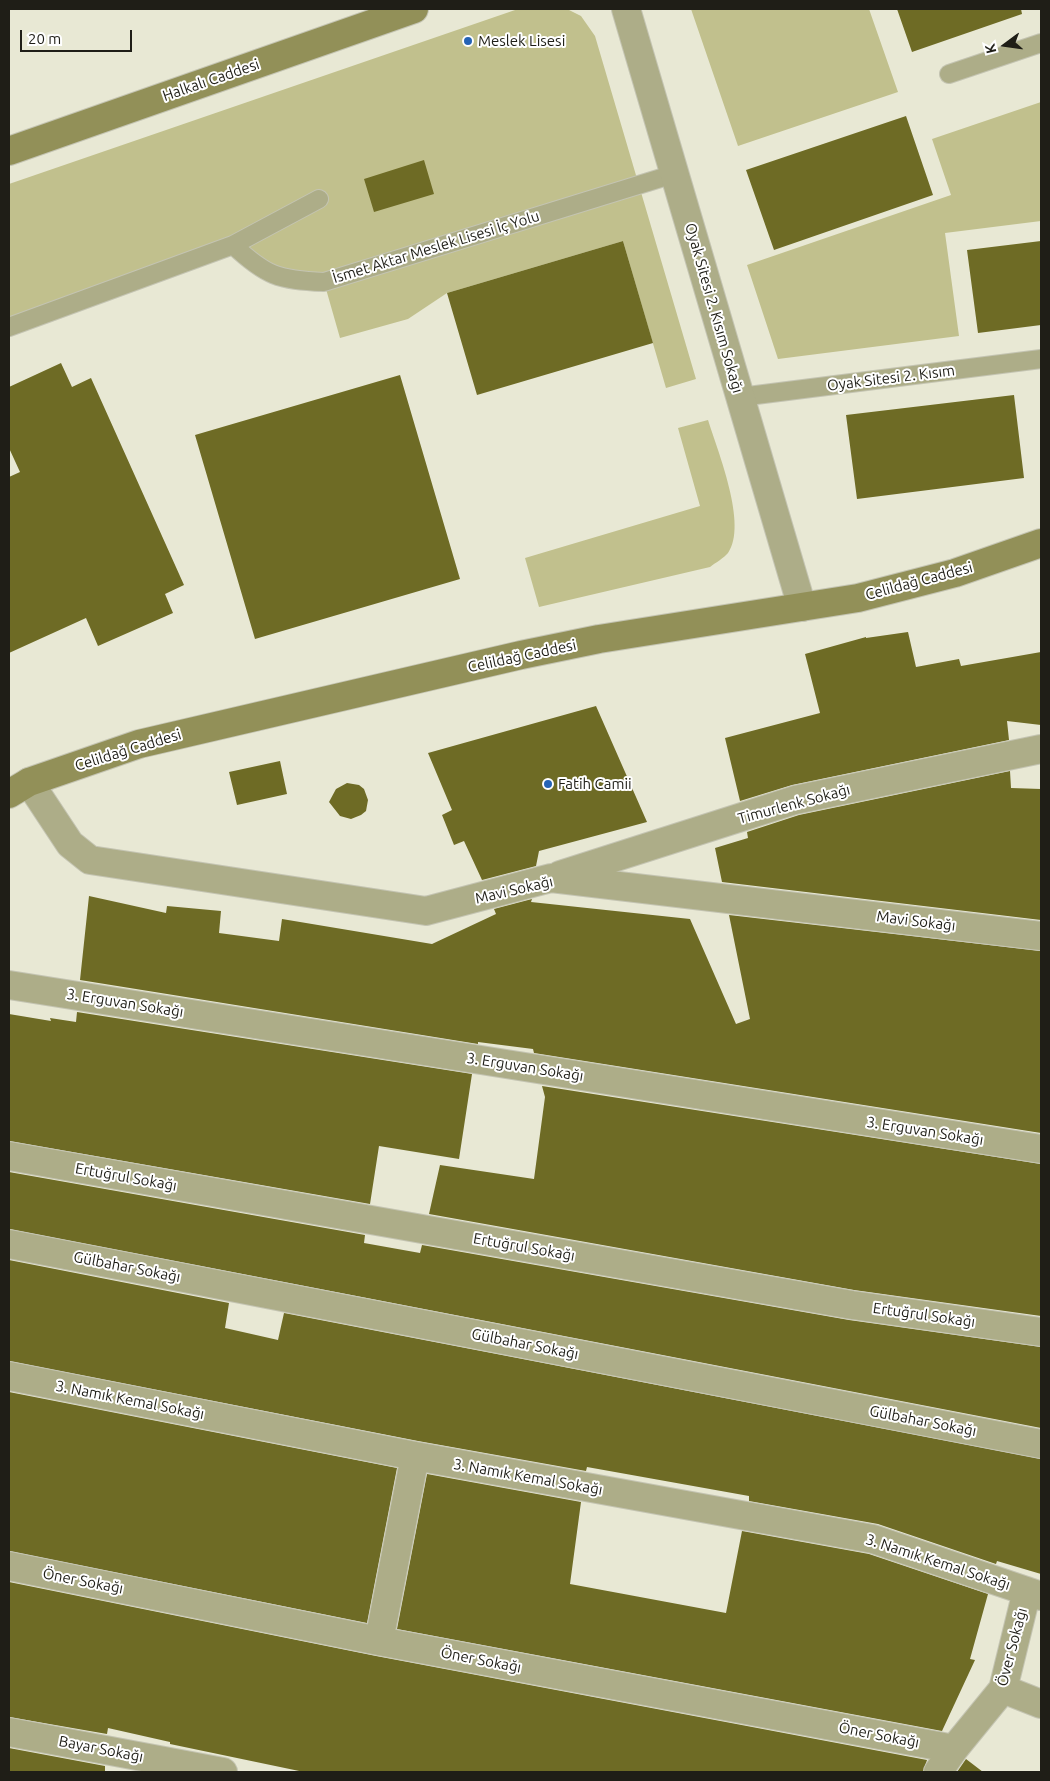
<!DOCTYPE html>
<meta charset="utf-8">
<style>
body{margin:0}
#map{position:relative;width:1050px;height:1781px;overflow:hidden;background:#e8e8d4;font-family:Ubuntu,sans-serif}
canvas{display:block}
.frame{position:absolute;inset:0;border:10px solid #1f1e17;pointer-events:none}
.north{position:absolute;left:980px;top:20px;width:50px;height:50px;-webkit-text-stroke:4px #fff;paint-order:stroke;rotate:256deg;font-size:14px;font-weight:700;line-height:20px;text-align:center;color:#1f1e17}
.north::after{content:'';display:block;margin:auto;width:18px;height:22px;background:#1f1e17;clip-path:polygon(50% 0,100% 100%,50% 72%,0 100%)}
.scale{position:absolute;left:20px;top:30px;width:112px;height:22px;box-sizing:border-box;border:2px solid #1f1e17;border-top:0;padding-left:6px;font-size:15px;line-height:18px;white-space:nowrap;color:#1f1e17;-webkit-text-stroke:4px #fff;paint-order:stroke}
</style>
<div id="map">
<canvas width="1050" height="1781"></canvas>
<div class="frame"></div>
<div class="north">K</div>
<div class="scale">20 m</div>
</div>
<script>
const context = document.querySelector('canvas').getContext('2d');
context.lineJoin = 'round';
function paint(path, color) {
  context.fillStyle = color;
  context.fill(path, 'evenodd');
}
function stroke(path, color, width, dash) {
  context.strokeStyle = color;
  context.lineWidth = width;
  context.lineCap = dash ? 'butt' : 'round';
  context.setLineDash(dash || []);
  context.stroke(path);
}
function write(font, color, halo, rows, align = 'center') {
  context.font = font + ' Ubuntu,sans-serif';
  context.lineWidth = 4;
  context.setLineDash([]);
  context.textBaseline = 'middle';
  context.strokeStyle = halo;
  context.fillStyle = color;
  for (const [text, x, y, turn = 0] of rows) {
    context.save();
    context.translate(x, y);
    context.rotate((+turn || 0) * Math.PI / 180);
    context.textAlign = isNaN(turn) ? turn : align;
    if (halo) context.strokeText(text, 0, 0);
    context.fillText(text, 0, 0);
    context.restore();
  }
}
paint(new Path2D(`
 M518 9H567L581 16 595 36 696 379 666 388 623 241 447 293 408 319 340 338 324 282 289 281 233 245 9 327V184Z
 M691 9H869L898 92 738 146Z
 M1041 102V221L945 233 959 336 778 359 747 265 951 195 932 139Z
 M708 420C718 452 748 525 728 553 724 558 715 563 710 567L539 607 525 558 700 506 678 428Z`), '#c1c08d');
paint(new Path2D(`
 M897 9H1021L1022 14 912 52Z
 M906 116 933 195 774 250 746 170Z
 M424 160 434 194 374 212 364 179Z
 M623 241 653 343 477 395 447 293Z
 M1041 241V325L978 333 967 250Z
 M61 363 72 387 91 378 184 585 165 594 173 613 98 646 86 618 9 653V477L20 472 9 448V387Z
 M400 375 460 579 255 639 195 435Z
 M1014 395 1024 478 857 499 846 415Z
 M908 632 916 667 959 659 961 666 1041 652V725L1007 721 1009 740 792 785 740 801 725 738 820 713 805 654 866 637V638Z
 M596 706 647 822 539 851 536 866 482 880 464 841 454 845 442 815 452 810 428 753Z
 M280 761 287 794 237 805 229 772Z
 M1010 771 1011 788 1041 789V920L722 882 715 848 748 838 747 832 799 815Z
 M347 783 359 785 364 789 368 800 366 811 361 815 351 819 340 816 329 802 336 789Z
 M89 896 166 913 167 906 221 911 219 933 279 941 282 919 432 944 496 914 494 909 532 899 531 902 690 919 736 1024 750 1019 729 915 1041 951V1133L534 1053 533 1049 478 1042V1044L80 980Z
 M77 1012 472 1074 459 1159 379 1146 370 1204 9 1141V1014L51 1021 50 1018 76 1022Z
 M542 1086 1041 1164V1316L854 1290 429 1214 440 1165 534 1179 545 1097Z
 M9 1172 365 1235 364 1243 420 1253 422 1245 849 1320 1041 1347V1428L9 1229Z
 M9 1260 229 1303 225 1328 278 1340 284 1313 1041 1459V1574L997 1561 996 1564 878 1524 749 1501V1496L587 1467 586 1471 418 1441 9 1361Z
 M9 1392 397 1468 367 1623 9 1551Z
 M427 1474 581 1502 570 1584 726 1613 742 1531 869 1554 988 1594 970 1659 975 1660 942 1731 397 1629Z
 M9 1582 376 1656 927 1760 923 1772H304L170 1744V1742L108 1728 107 1734 9 1717Z
 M9 1748 105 1766V1772H9Z
 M966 1759 983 1772H957Z`), '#6e6b25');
const lane = new Path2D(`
 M949 74 1041 43
 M233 245 319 199
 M9 327 233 245C266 276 278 280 324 282L674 174
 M740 397 1041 359`);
const street = new Path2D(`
 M626 9 802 607
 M29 782 70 844 90 860 426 911 551 878 1041 936
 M560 875 795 800 1041 749
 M9 985 1041 1149
 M9 1156 852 1305 1041 1332
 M9 1244 1041 1444
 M9 1376 415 1456 873 1539 1041 1596
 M9 1566 379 1641 954 1749
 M379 1641 415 1456
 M1003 1689 1041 1704
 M9 1732 223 1772
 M938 1772 954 1749 1003 1689 1027 1591`);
const secondary = new Path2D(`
 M9 151 414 9
 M9 794 29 782 139 744 521 655 599 639 858 598 955 573 1041 543`);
stroke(lane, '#c4c4b2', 20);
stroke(street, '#c4c4b2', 30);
stroke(secondary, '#c4c4b2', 30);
stroke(lane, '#adad88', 18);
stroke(street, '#adad88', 28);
stroke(secondary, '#929058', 28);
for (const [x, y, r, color] of [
 [468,41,5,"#2563b5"],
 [548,784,5,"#2563b5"]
]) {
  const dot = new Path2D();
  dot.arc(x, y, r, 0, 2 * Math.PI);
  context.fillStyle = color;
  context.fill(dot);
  stroke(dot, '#fff', 2);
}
write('15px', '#1f1e17', '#fff', [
 ["Meslek Lisesi",478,41],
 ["Fatih Camii",558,784]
], 'left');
write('15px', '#1f1e17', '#fff', [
 ["Halkalı Caddesi",211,80,-19],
 ["İsmet Aktar Meslek Lisesi İç Yolu",436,247,-17],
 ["Oyak Sitesi 2. Kısım Sokağı",714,308,74],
 ["Oyak Sitesi 2. Kısım",891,378,-7],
 ["Celildağ Caddesi",919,581,-15],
 ["Celildağ Caddesi",522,656,-12],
 ["Celildağ Caddesi",128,750,-17],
 ["Timurlenk Sokağı",794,804,-15],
 ["Mavi Sokağı",514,890,-13],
 ["Mavi Sokağı",916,921,7],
 ["3. Erguvan Sokağı",125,1003,9],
 ["3. Erguvan Sokağı",525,1067,9],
 ["3. Erguvan Sokağı",925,1131,9],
 ["Ertuğrul Sokağı",126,1177,10],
 ["Ertuğrul Sokağı",524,1247,10],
 ["Gülbahar Sokağı",127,1267,11],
 ["Ertuğrul Sokağı",924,1315,8],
 ["Gülbahar Sokağı",525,1344,11],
 ["3. Namık Kemal Sokağı",130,1400,11],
 ["Gülbahar Sokağı",923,1421,11],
 ["3. Namık Kemal Sokağı",528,1477,10],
 ["3. Namık Kemal Sokağı",938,1562,18],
 ["Öner Sokağı",83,1581,11],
 ["Över Sokağı",1012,1647,-75],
 ["Öner Sokağı",481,1660,11],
 ["Öner Sokağı",879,1735,11],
 ["Bayar Sokağı",101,1749,11]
]);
</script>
